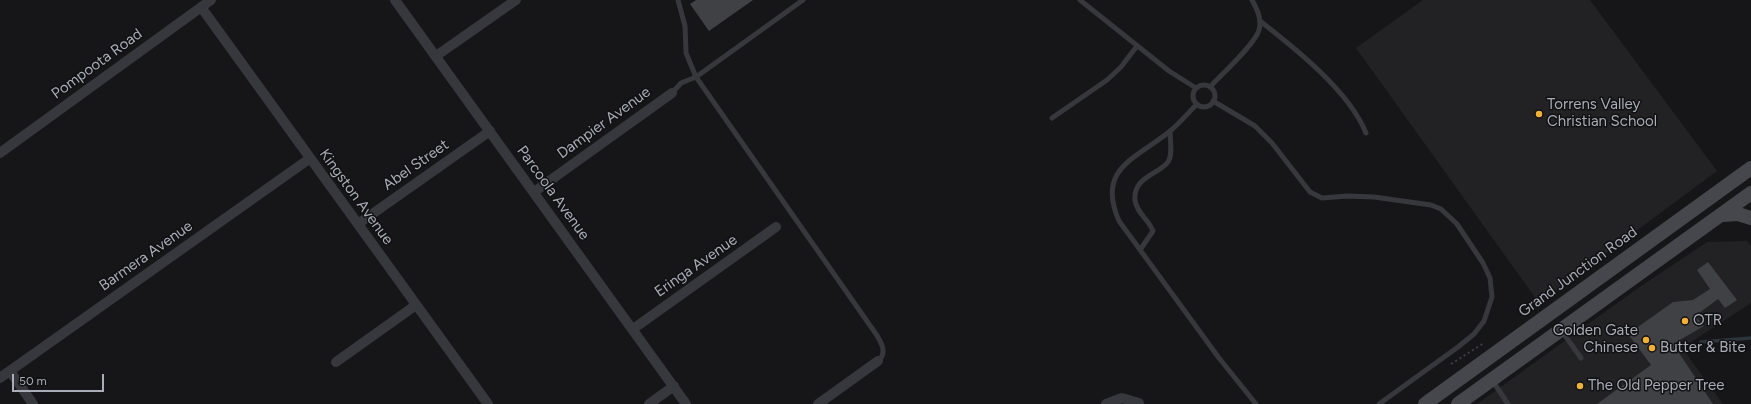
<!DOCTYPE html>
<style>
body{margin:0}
#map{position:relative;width:1751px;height:404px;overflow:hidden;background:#161618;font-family:Figtree,sans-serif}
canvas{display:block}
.scale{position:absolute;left:12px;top:374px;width:92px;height:18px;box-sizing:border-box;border:2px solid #a8adb8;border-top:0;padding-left:5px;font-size:12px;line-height:14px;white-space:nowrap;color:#a8adb8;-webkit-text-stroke:3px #111113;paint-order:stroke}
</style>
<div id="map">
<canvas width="1751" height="404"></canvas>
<div class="scale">50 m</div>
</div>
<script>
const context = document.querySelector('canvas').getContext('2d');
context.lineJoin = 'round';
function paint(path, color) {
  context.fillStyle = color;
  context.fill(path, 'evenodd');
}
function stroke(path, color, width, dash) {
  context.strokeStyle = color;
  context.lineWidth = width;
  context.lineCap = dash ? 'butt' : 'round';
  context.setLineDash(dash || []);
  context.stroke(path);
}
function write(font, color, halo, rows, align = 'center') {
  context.font = font + ' Figtree,sans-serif';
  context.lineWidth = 3;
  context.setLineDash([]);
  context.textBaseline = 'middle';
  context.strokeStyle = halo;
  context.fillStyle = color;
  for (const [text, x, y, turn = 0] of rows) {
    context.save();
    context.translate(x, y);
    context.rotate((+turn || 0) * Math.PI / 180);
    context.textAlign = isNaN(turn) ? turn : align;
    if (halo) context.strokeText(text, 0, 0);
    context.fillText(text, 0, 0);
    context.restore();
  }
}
paint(new Path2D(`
 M1423 0H1590L1717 171 1539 303 1356 48Z
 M1747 241 1751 246V303L1682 348 1723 404H1477L1641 286 1707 242Z`), '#222225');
stroke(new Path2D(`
 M1701 342 1751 338`), '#2c353c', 3.5);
paint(new Path2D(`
 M696 0H753L709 31 690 4Z
 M1708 262 1737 300 1725 308 1718 299 1695 316 1704 326 1673 344 1713 404H1597L1651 365 1628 334 1673 302 1693 300 1710 289 1697 270Z`), '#404145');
stroke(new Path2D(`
 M1451 364 1484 343`), '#3d3f44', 2, [2, 3]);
stroke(new Path2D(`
 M678 0 685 26 686 53 696 77 803 0
 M1080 0 1169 71 1196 88
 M1260 21C1296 49 1349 91 1366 133
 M1193 96a11 11 0 1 1 22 0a11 11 0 1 1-22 0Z
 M1210 87C1221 75 1256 43 1259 30 1262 19 1257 9 1252 0
 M672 93 681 83 696 77 876 334C881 342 888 353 878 361
 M1213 101 1255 126 1272 143 1310 192 1322 198 1347 196 1374 197 1431 205 1441 209 1457 224 1483 263 1490 278 1492 297 1484 321 1474 334 1458 347 1379 404
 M1197 104C1188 113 1179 124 1169 132 1135 159 1096 169 1119 221L1219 358 1256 404
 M1052 118 1107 80 1121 67 1137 46
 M1140 250 1153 231C1149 220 1136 212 1135 200 1133 177 1158 175 1168 162 1173 155 1170 140 1170 131
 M1561 330 1581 358
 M1492 380 1508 404`), '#37383d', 5);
stroke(new Path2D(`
 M395 0 686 404
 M201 7 488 404
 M436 56 516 0
 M0 153 211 0
 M534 192 672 93
 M358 224 490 131
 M633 329 776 227
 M336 362 416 305
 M10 371 33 404
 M0 378 309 159
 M649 404 674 386
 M818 404 878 361
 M1106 404 1122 398 1139 403`), '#37383d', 10);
stroke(new Path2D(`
 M1723 215 1738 214 1751 218
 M1425 404 1751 168
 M1458 404 1751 193`), '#45474d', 14);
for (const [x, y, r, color] of [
 [1539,114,4,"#f2b134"],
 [1685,321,4,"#f2b134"],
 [1646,340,4,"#f2b134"],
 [1652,348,4,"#f2b134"],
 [1580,386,4,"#f2b134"]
]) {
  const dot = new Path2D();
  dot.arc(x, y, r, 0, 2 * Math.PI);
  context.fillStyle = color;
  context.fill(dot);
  stroke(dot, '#111113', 1.5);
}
write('15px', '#a8adb8', '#111113', [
 ["Pompoota Road",97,64,-36],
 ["Dampier Avenue",604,123,-36],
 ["Abel Street",416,165,-35],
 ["Parcoola Avenue",553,193,54],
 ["Kingston Avenue",356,197,54],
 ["Barmera Avenue",146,256,-35],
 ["Eringa Avenue",696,266,-35],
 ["Grand Junction Road",1578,272,-36]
]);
write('15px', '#a8adb8', '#111113', [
 ["Torrens Valley",1547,105],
 ["Christian School",1547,122],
 ["OTR",1693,321],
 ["Golden Gate",1638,331,"right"],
 ["Chinese",1638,348,"right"],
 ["Butter & Bite",1660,348],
 ["The Old Pepper Tree",1588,386]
], 'left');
</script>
